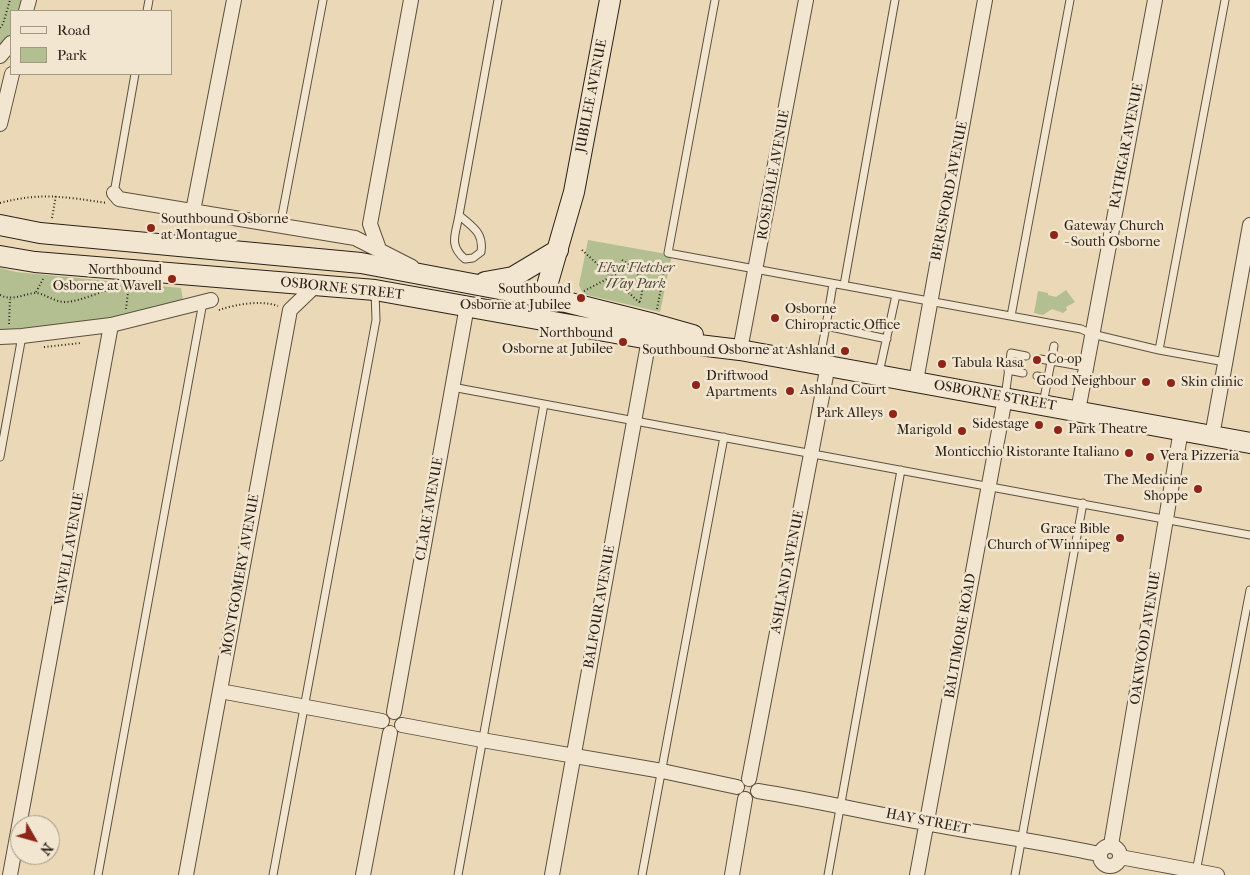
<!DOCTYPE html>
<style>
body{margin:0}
#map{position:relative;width:1250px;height:875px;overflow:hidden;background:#ebd8b6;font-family:"IM FELL French Canon",serif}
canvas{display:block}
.legend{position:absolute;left:10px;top:10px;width:162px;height:65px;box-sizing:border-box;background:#f2e6d0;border:1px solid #a29887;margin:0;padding:6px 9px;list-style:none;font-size:15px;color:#2b2219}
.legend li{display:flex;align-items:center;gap:10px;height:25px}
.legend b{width:25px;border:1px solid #a29887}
.north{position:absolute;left:10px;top:815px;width:50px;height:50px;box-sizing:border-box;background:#f2e6d0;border:1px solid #a29887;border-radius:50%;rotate:128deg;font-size:14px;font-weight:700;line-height:20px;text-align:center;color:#2b2219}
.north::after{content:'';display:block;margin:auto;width:18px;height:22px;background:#8f2418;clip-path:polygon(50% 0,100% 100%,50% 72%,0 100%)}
</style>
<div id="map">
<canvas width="1250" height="875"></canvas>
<ul class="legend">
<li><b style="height:6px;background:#f2e6d0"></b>Road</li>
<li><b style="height:14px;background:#b3bf91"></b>Park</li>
</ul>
<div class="north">N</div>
</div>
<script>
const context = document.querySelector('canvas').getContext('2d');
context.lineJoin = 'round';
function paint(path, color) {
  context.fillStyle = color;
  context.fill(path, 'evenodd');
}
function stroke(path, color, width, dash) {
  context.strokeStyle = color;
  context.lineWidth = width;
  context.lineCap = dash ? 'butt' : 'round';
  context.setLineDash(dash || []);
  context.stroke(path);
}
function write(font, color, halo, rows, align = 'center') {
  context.font = font + ' "IM FELL French Canon",serif';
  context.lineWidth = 5;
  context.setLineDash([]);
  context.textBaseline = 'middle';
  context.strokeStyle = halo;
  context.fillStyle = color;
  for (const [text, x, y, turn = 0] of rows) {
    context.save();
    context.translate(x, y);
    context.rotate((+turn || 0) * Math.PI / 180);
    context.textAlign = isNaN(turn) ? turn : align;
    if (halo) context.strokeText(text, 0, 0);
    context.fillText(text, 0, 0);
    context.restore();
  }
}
paint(new Path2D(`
 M0 0H29L26 11H11V43L0 56Z
 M588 240 672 255 660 312 583 294 579 285Z
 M0 268 16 272 181 288 183 300 111 318 0 331Z
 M1066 290 1075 302 1066 307 1067 310 1063 313 1052 309 1043 315 1034 313 1038 291 1048 293V295L1056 297Z`), '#b3bf91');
const service = new Path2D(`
 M715 0 668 253 1081 329 1092 334 1159 350 1225 362
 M147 11 149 0
 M114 193 135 74
 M459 215C472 227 484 232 481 252L473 258 465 259C448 245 456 234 459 215L498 0
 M280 226 323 0
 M844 285 895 0
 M1011 316 1070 0
 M826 326 833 284
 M1159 350 1225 0
 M1040 359 1086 367
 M819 363 826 326 887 339
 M1008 370 1023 373
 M879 373 896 295
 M1037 376 1048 378
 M452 387 1250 535
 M1005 397 1011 353 1026 356
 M1043 404 1054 346
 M0 457 22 336
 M1196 872 1250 590
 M98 875 203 302
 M273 875 376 320 375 292
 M458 875 544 404
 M642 875 724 437
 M828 875 901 470
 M1015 875 1083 503`);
const minor = new Path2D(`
 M26 11 29 0
 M0 56 11 43
 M0 124 12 74
 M114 193 119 199 355 238 412 267
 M193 211 234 0
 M379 249 370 224 411 0
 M0 337 22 336 111 325 211 300
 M740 350 806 0
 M916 381 985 0
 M1078 411 1155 0
 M1212 436 1250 225
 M220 691 382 721
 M394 712 467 306
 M402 725 482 740 662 771 737 787
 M749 779 828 365
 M758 791C814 800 870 813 926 823 984 834 1042 842 1099 854
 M1111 845 1181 430
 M1100 856a10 10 0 1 1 20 0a10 10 0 1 1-20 0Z
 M1120 857 1217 875
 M10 875 111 325
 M186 875 290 310 315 286
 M363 875 390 733
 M552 875 649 339
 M732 875 745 799
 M917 875 1005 398`);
const secondary = new Path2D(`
 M0 225 40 233 361 263 558 300 654 324 693 335
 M0 256 35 262 375 290 649 339 740 350 1250 443
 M485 282 513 277 558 250
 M540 310 574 192 610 0`);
stroke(service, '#5b5040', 9);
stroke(minor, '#5b5040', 16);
stroke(secondary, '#2b2219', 22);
stroke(new Path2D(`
 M0 28 3 24 10 0
 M0 203C41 192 66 197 107 203
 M52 218 56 195
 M582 250 640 303
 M622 260C638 269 647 285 639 303
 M584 291 632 266
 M36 292 43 279
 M0 295C12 301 21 295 34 293 43 292 55 303 67 302 80 301 106 290 119 286
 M126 309 129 284
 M657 309 666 262
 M219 310C236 304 262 300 278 306
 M9 324 10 299
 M44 347 81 343`), '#2b2219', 2, [1, 2.5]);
stroke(service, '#f2e6d0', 7);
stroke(minor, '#f2e6d0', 14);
stroke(secondary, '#f2e6d0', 20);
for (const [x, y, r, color] of [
 [151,228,5,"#8f2418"],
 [1054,235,5,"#8f2418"],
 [172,279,5,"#8f2418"],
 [581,298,5,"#8f2418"],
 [775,318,5,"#8f2418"],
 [623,342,5,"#8f2418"],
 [845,351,5,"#8f2418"],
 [1037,360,5,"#8f2418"],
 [942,364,5,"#8f2418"],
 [1146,382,5,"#8f2418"],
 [1171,383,5,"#8f2418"],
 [696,385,5,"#8f2418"],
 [790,391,5,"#8f2418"],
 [893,414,5,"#8f2418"],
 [1039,425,5,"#8f2418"],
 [1058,430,5,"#8f2418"],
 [962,431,5,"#8f2418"],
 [1129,453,5,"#8f2418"],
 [1150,457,5,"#8f2418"],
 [1198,489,5,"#8f2418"],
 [1120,538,5,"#8f2418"]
]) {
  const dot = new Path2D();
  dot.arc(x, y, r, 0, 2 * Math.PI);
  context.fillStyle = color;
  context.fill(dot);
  stroke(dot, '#f2e6d0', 2);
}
write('14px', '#2b2219', '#f2e6d0', [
 ["JUBILEE AVENUE",592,96,-79],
 ["RATHGAR AVENUE",1127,146,-79],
 ["ROSEDALE AVENUE",774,175,-80],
 ["BERESFORD AVENUE",950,191,-79],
 ["OSBORNE STREET",342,289,6],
 ["OSBORNE STREET",995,396,10],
 ["CLARE AVENUE",430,509,-80],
 ["WAVELL AVENUE",70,549,-80],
 ["ASHLAND AVENUE",788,572,-79],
 ["MONTGOMERY AVENUE",241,575,-80],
 ["BALFOUR AVENUE",600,607,-80],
 ["BALTIMORE ROAD",961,636,-80],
 ["OAKWOOD AVENUE",1146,638,-81],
 ["HAY STREET",928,822,11]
]);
write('14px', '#2b2219', '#f2e6d0', [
 ["Southbound Osborne",161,220,"left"],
 ["at Montague",161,236,"left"],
 ["Gateway Church",1064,227,"left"],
 ["- South Osborne",1064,243,"left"],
 ["Northbound",162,271],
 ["Osborne at Wavell",162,287],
 ["Southbound",571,290],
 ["Osborne at Jubilee",571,306],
 ["Osborne",785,310,"left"],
 ["Chiropractic Office",785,326,"left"],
 ["Northbound",613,334],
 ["Osborne at Jubilee",613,350],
 ["Southbound Osborne at Ashland",835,351],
 ["Co-op",1047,360,"left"],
 ["Tabula Rasa",952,364,"left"],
 ["Driftwood",706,377,"left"],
 ["Apartments",706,393,"left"],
 ["Good Neighbour",1136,382],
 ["Skin clinic",1181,383,"left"],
 ["Ashland Court",800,391,"left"],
 ["Park Alleys",883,414],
 ["Sidestage",1029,425],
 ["Park Theatre",1068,430,"left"],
 ["Marigold",952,431],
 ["Monticchio Ristorante Italiano",1119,453],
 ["Vera Pizzeria",1160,457,"left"],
 ["The Medicine",1188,481],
 ["Shoppe",1188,497],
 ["Grace Bible",1110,530],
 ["Church of Winnipeg",1110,546]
], 'right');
write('italic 14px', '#4d4937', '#f2e6d0', [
 ["Elva Fletcher",636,269],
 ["Way Park",636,285]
]);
</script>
